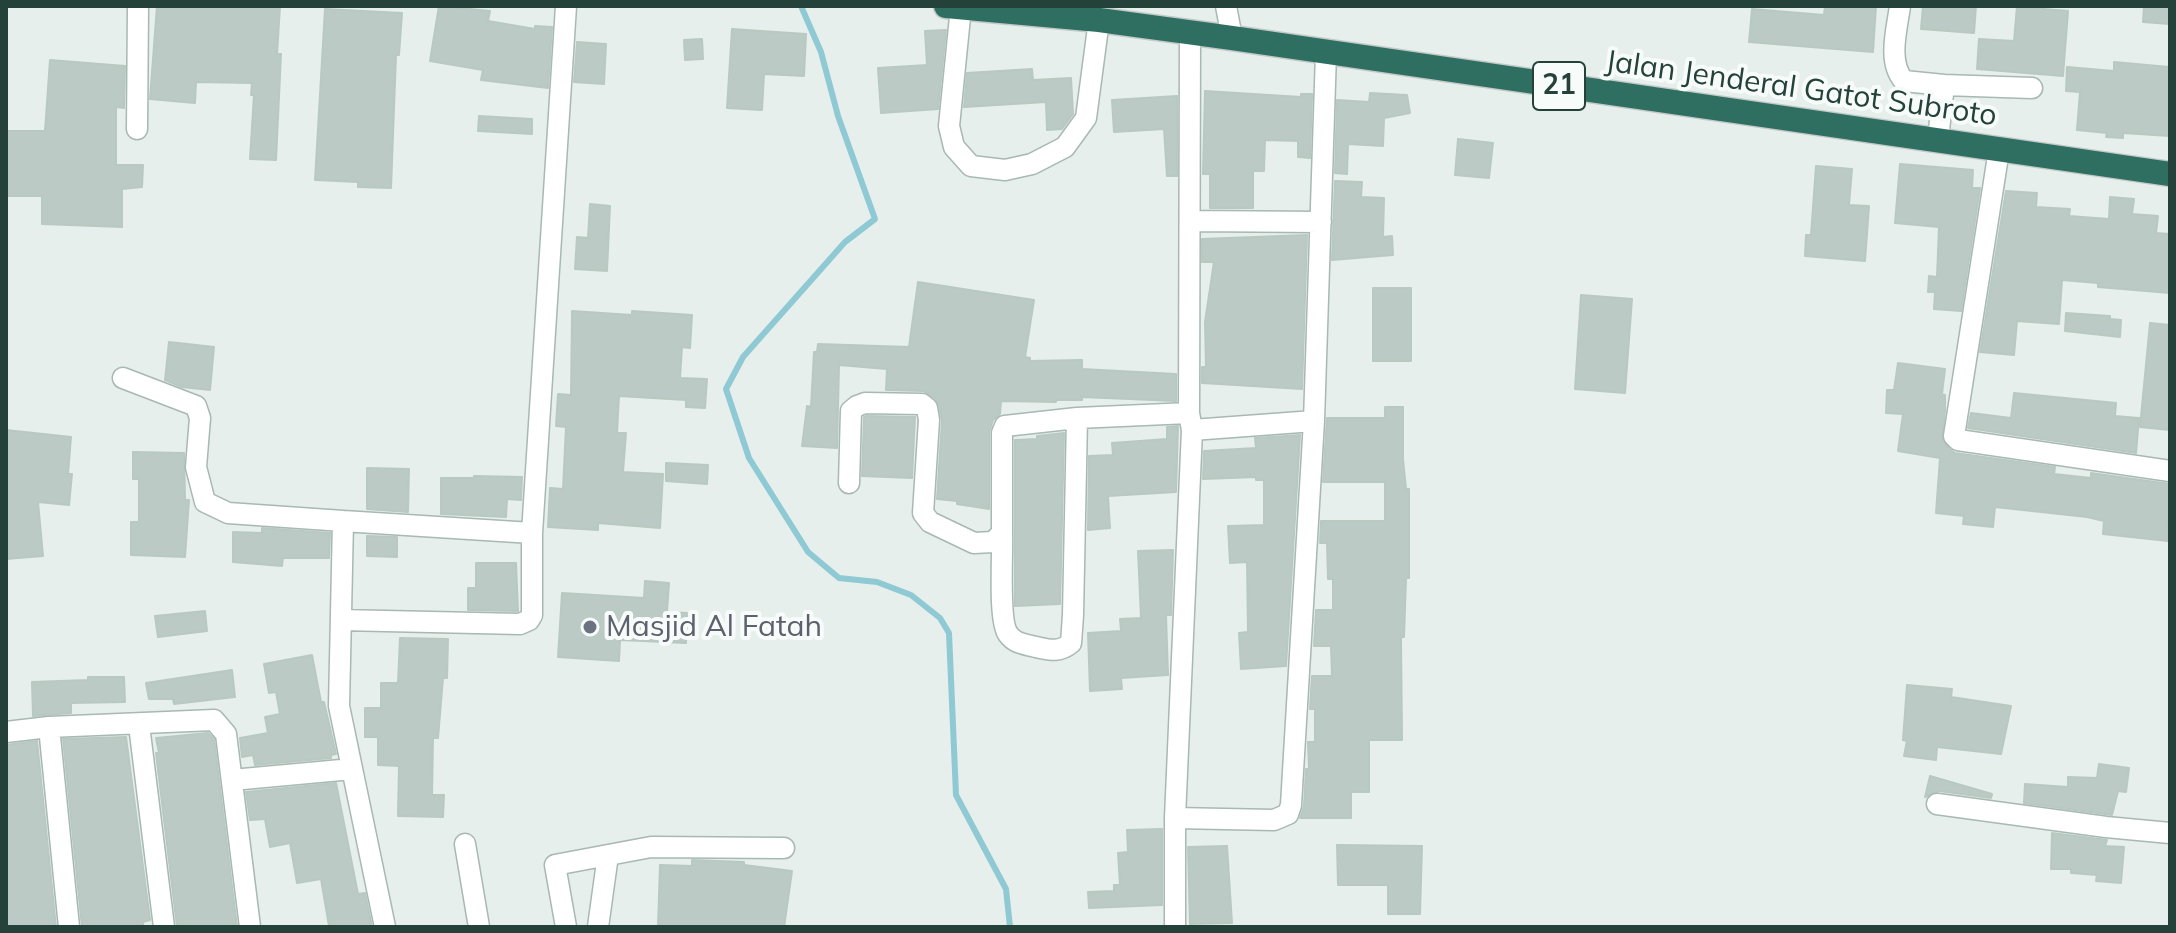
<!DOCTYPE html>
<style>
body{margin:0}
#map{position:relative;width:2176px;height:933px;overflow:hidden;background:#e6efeb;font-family:Mulish,sans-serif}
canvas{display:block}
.frame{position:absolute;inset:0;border:8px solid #24423a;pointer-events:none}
</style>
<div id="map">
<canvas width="2176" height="933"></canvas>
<div class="frame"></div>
</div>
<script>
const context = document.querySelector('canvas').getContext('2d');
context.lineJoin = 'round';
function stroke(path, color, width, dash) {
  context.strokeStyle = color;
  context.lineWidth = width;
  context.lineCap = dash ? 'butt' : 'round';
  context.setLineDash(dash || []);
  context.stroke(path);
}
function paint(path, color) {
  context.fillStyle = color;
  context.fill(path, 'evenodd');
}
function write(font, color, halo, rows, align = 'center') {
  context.font = font + ' Mulish,sans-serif';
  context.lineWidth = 8;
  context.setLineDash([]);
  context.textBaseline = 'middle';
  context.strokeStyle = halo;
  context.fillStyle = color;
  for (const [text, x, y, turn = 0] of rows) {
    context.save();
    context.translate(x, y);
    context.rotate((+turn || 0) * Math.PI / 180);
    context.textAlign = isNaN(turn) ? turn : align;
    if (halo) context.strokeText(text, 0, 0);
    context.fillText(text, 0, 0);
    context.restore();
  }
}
stroke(new Path2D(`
 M801 6 821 52 838 116 875 219 845 242 743 357 726 389 749 458 808 552 839 578 877 582 911 595 940 618 949 633 956 795 1006 889 1010 927`), '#8ec9d4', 6);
const building = new Path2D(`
 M157 6H280L277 54H281L276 160 250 159 254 95H251L252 83 196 82 195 103 150 99Z
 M439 6 490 11 488 21 535 29V26L552 27 548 88 481 80 483 70 430 61Z
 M1825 6H1876L1873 52 1749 42 1752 9 1824 15Z
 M1923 6H1976L1974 33 1921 29Z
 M2017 6H2044V9L2068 11 2063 76 1977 69 1979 39 2014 41Z
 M2144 6H2170V24L2143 22Z
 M325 9 402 13 399 55H396L391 188 358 187V182L315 180Z
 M732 29 806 34 804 76 764 74 762 110 727 108Z
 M946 30 938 109 881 113 878 68 927 65 925 31Z
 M702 39 703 59 685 60 684 40Z
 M577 42 606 44 604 84 574 82Z
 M50 60 125 66 124 108 116 107V165H143L142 187 122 189V227L42 224V196H6V131H45Z
 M2114 62 2169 67 2170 136 2123 133V138L2106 137 2107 133 2077 130 2080 92 2066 91 2067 67 2114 71Z
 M1032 69 1033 80 1071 78 1073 114 1062 129 1047 130 1046 102 964 107 967 73Z
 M1205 91 1301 97V94H1312L1310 158 1298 157V141L1265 140 1264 171H1253V208H1210V174H1203Z
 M1370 93 1407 95 1410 113 1384 118 1383 146 1348 144 1347 174 1335 173 1337 100 1369 102Z
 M1177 96V176H1167L1164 129 1114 132 1112 100Z
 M479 116 532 119V134L478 131Z
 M1458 139 1493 143 1489 178 1455 175Z
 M1900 164 1973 170 1972 188H1980L1961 311 1934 309 1935 292H1928L1929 276 1937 277 1939 227 1895 223Z
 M1816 166 1852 169 1849 205 1869 206 1865 261 1805 256 1806 235H1811Z
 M1335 181 1362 182 1361 197 1384 198 1383 237 1392 236 1393 255 1332 260Z
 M2006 191 2037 193 2036 207 2070 209 2069 216 2109 219 2110 197 2134 199 2132 214 2158 216 2156 233 2170 234V293L2098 287V283L2062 280 2059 324 2017 321 2014 355 1980 352Z
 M590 204 610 206 607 271 575 269 577 237 588 238Z
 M1307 235 1302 389 1202 383V367H1206L1205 322 1214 262H1202V239Z
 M918 282 1034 300 1025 357 1030 358V361L1082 360V369L1176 374V401L1082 397V400H1056V402L1001 401 1000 414 993 420 989 432V509L957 504V501L937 499 942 421 939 405 935 398 923 391 886 390 887 369 839 365 837 448 802 446 807 406 811 407 814 352H817L818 344 909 347Z
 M1373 288H1411V361H1373Z
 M1581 295 1632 299 1625 393 1575 389Z
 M572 311 632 315V311L692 315 690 348 682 347 680 378 707 379 705 408 686 407V400L619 396 617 433H626L623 472 663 474 660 528 598 523V530L548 527 550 488 563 489 566 427 556 426 558 394 571 395Z
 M2066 313 2110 316V319L2121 320 2120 337 2065 331Z
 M2150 323 2170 325V430L2140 427Z
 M169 342 214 347 210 390 182 387 165 380Z
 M1898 363 1945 369 1942 394 1945 395V410L1942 439 1949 449 1955 453 2055 467 2054 474 2091 478V473L2170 484 2168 541 2103 534 2104 521 2087 517 1995 507 1993 527 1963 524 1964 516 1936 513 1940 458 1898 451 1903 414 1886 413 1887 390H1894Z
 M2014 393 2116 403 2115 416 2139 418 2136 453 1968 428 1971 413 2011 418Z
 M1385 407H1403V459L1406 489H1409V578H1406L1404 637H1401L1402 740H1369V792H1351V818H1300L1304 806 1306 769H1309L1308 742H1315V709H1310L1312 676H1332L1331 646H1314L1316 610H1333V579H1328L1327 543H1320L1321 521H1385V482H1323L1327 418H1385Z
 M867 416 915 417 912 478 862 476 864 417Z
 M1178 426 1176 492 1108 496 1110 528 1088 530 1089 456 1113 455 1112 443 1167 439V427Z
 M6 430 71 437 68 474H72L69 505 38 502 43 556 6 559Z
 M1064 433 1060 604 1015 606V440L1037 439V436Z
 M1300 435 1286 666 1241 669 1239 633 1248 632 1247 562 1230 563 1228 526 1264 525V480H1256V477L1203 479 1204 451 1256 448 1255 438Z
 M133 452 184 453 185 500H189L185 557 131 555V522H139V479H133Z
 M666 463 708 465 707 484 666 481Z
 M367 468 409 469 408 512 367 509Z
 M474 476 522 477 521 500 507 499 506 517 441 514V478H474Z
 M262 528 330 533 329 558H283L282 566 233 562V532L262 533Z
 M367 536 397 537V557L367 556Z
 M1173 550 1171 615H1166L1168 675 1121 678 1122 689 1090 691 1088 633 1121 631 1120 619 1141 618 1138 551Z
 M476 563H516L518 611 468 610V588H476Z
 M645 581 669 583 667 612 687 613 686 643 620 640 619 661 558 657 562 593 644 598Z
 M205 611 207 631 158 637 155 616Z
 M400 638 448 639 447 678H443L438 738H433L432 795H444L443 817 398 816 399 766 378 765V737H365V708H381V683H398Z
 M312 655 321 702H324L336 754 331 755V758L255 765 253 755 242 757 240 738 268 733 265 717 280 714 276 692 269 693 264 664Z
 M232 670 235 697 174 704 173 699H149L146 683Z
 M88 677H124L125 702 71 703V713L33 716 32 682 88 680Z
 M1907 685 1952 689 1951 697 2011 706 2001 754 1937 747 1936 760 1904 756 1907 741 1903 740Z
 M208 733 214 739 237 927H177L156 753H159L156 738Z
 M126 737 150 920 143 922V927H82L63 739Z
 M37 741 56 927H6V745Z
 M2099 764 2129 768 2126 792 2118 791 2112 815 2024 803 2025 784 2068 787V777L2097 778Z
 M1930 776 1992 794 1991 798 1939 791 1925 797Z
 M336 783 358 894 365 893 372 927 329 926 321 879 297 883 290 843 270 847 265 819 250 820 246 792Z
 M1162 829V905L1089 908 1088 892 1114 891V885H1120L1118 853 1128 852 1127 830Z
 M2052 833 2107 840 2105 846 2124 847 2121 883 2096 881 2097 875 2071 873V869H2051Z
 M1337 845 1422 846 1420 914H1388V885H1338Z
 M1227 846 1232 923 1190 924 1188 847Z
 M692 860 744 862V865L792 871 784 927H658L660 865 692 866Z`);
paint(building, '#bbcac4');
stroke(building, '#b8c9c2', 2);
const minor = new Path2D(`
 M1226 6 1232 38
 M1900 6C1897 29 1887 62 1904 81L1944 85
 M961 7 949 126 954 147 971 166 1005 170 1032 164 1065 147 1086 118 1099 20
 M137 129 138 6
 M1938 139 1944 85 2032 88
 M1999 150 1954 436 1958 440 2170 471
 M1191 221 1321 222
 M123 378 196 406 200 418 196 467 205 502 228 513 343 521
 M1192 430 1314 421
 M849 483 851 411 857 406 865 403 922 404 927 408 929 420 923 513 930 522 974 543 993 542 1002 533V433L1005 426 1077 418 1189 413
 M1002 533C1003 553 998 620 1008 634 1015 644 1025 644 1036 647 1050 650 1059 653 1071 643L1073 615 1077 418
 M341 620 520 624 529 620 532 615V533
 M139 725 164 927
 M49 727 69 927
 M6 732 49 727 214 720 226 734 250 927
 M232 780 352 769
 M1937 804 2106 827 2170 833
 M1175 818 1274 820 1288 814 1291 805 1314 421 1326 53
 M465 844 479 927
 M385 927 339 706 343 521 532 533 566 6
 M566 927 555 865 651 847 784 848
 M598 927 608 855
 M1175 927V818L1192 430 1189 413 1190 33`);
const highway = new Path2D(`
 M946 6 1099 20 1232 38 2170 174`);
stroke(minor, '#a8b8b2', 23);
stroke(highway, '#c2cac8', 27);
stroke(minor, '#fff', 20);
stroke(highway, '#2f6f62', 24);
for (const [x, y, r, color] of [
 [590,627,8,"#6b7280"]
]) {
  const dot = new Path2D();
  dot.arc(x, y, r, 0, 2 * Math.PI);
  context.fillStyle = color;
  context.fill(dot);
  stroke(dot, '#f7fbf9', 3);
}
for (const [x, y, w] of [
 [1559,86,52]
]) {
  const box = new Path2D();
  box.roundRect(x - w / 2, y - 24, w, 48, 6);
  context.fillStyle = '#f7fbf9';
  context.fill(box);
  stroke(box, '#24423a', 2);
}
write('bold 28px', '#24423a', null, [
 ["21",1559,86]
]);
write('30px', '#24423a', '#f7fbf9', [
 ["Jalan Jenderal Gatot Subroto",1801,89,8]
]);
write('30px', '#5b616d', '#f7fbf9', [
 ["Masjid Al Fatah",606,627]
], 'left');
</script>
